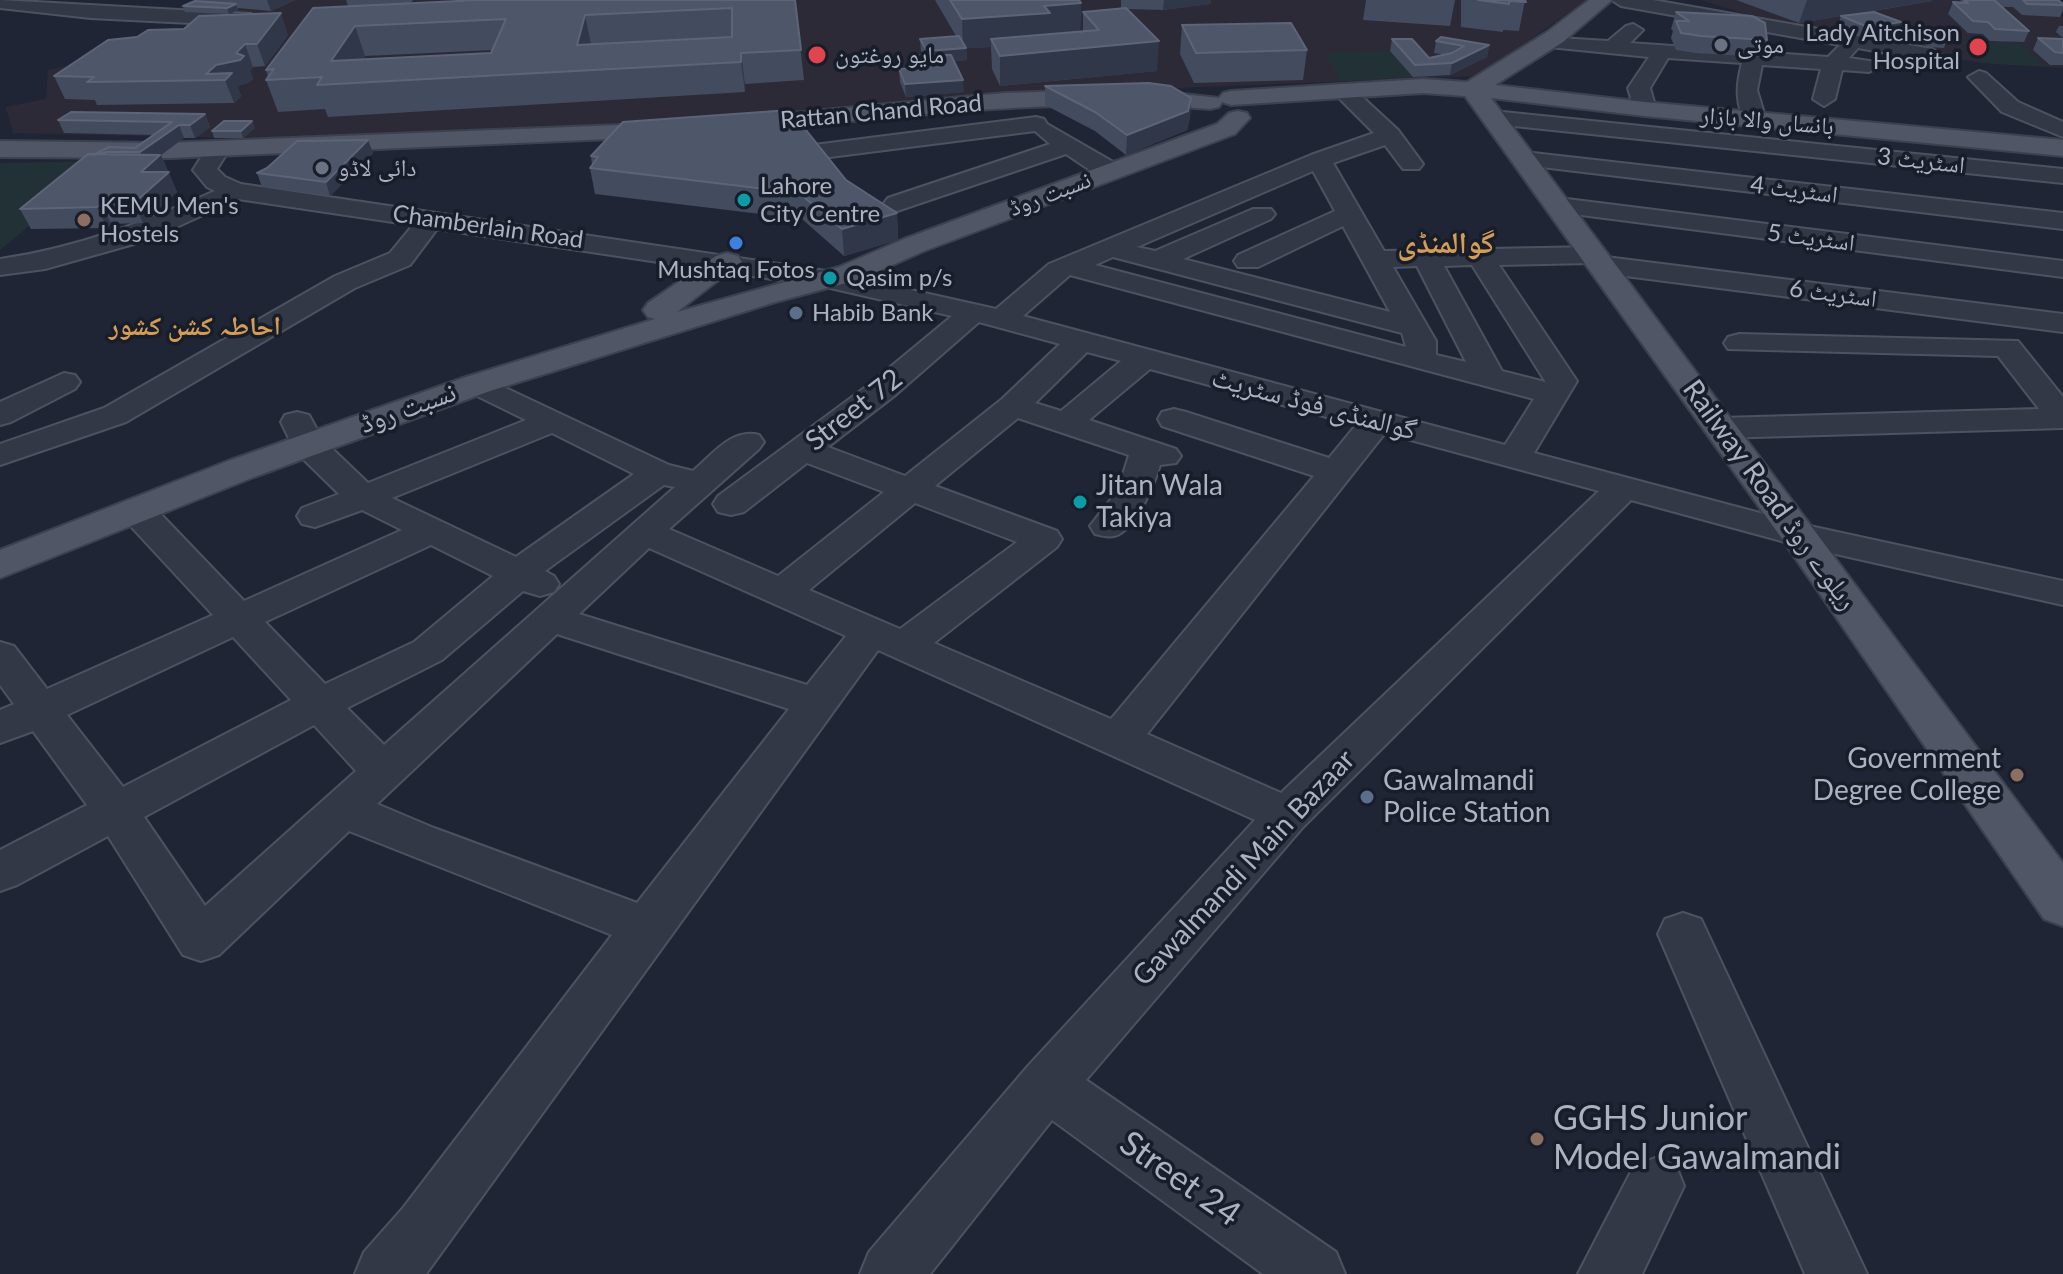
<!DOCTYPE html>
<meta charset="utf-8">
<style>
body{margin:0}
canvas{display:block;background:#1f2535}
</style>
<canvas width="2063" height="1274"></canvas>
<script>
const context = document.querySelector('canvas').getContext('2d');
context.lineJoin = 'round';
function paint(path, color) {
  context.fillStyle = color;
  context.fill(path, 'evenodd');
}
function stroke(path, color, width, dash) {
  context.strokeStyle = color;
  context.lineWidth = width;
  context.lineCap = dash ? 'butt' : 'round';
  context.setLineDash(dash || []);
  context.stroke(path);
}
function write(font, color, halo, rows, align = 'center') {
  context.font = font + ' Lato,"Noto Naskh Arabic",sans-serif';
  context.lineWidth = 7;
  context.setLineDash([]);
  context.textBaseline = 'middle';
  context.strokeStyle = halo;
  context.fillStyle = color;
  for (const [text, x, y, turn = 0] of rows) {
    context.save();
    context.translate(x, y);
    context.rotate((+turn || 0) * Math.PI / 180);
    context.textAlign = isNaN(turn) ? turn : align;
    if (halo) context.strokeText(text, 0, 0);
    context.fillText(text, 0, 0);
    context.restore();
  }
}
paint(new Path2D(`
 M193 0H1586L1479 76 1099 91 446 134 243 138 13 133 6 107 46 99 48 70 201 40 238 18 170 12Z
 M1701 0H2041L2063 17V68L1982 63 1804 32Z`), '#2d2a37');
paint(new Path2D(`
 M1961 40 2022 44 2046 67 1982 63Z
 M1390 51 1413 77 1341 81 1325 53Z
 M107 161 0 250V163Z`), '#213136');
const minor = new Path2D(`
 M0 0 251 14 261 20 251 26 91 18 0 8Z
 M1612 0H1653L1932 49 1942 55 1932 61 1858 48 1849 58 1876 62 1879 66 1869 72 1842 70 1835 99 1824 106 1813 99 1821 69 1762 65 1757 90 1766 120 1763 125H1747C1735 104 1736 86 1742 63L1668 58 1650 88 1656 109 1645 116 1634 109 1628 88 1649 57 1549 47 1542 45 1539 41 1542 37 1608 41 1626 26 1633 24 1643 30 1630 43 1828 57 1840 45 1621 6Z
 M1979 71 1986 73 2018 102 2063 122V137L2002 112 1968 77Z
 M1351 92 1359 94 1398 130 1423 164 1419 169H1403L1385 145 1333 163 1384 251 1594 247 1604 249 1606 257 2063 314V332L1602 273 1592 271 1590 263 1499 265 1577 381 1534 453 1805 525 2063 581V605L1800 546 1631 500 1303 827 1086 1080 1336 1252 1345 1274H1263L1052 1120 930 1274H860L869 1252 1028 1066 1255 820 878 650 426 1274H355L364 1252 403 1208 612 935 349 831 219 955 201 961 183 955 108 836 17 885 0 891V850L87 805 33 731 0 743V710L14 704 0 685V642L14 646 47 689 213 615 125 520 120 512 125 504 138 501 151 504 244 601 402 530 362 510 315 527 302 524 297 516 302 508 339 494 295 451 281 422 285 415 297 412 309 415 322 439 368 483 526 420 467 391 462 384 467 377 478 375 669 465 693 471C713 454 732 428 759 435L764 442 759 449 669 529 778 576 884 492 807 463 744 512 731 515 718 512 713 504 718 496 871 383 952 316 826 287 437 229 410 265 355 288 126 422 0 465V444L104 408 335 276 390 253 413 225 238 199 148 240 45 269 0 275V259C78 248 143 222 215 191L207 187 193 170 209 145H225L229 150 217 169 225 177 241 184 826 271 996 309 1049 264 1311 155 1374 133 1340 99ZM1313 171 1335 211 1238 255 1234 261 1238 267H1258L1343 226 1390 312 1183 259 1271 219 1275 214 1271 209H1253L1155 251 1137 247ZM1113 257 1402 333 1406 347 1095 265ZM1472 265 1545 381V382L1502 371 1444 266ZM1417 266 1466 362 1436 355V341L1393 267ZM1070 275 1534 399 1505 445 1023 316ZM979 322 1060 344 1002 399 905 476 828 447 893 397ZM1087 352 1121 361 1061 411 1035 403ZM1150 369 1356 425 1329 458 1186 412 1174 409 1162 412 1158 419 1162 426 1314 476 1111 719 934 643 1057 547 1062 539 1057 531 935 486 1018 418 1129 455 1118 490 1090 526 1095 534C1103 536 1113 539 1121 533 1139 521 1154 485 1160 465L1176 463 1181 456 1176 449 1089 420ZM552 433 634 474 516 557 392 498ZM1385 433 1599 491 1281 793 1147 734ZM664 485 675 487 384 745 347 708 442 660 523 591 540 596 554 592 559 584 554 576 545 571ZM915 503 1017 542 900 629 809 590ZM431 545 493 576 414 642 325 684 265 622ZM649 548 846 636 807 685 579 614ZM557 634 789 709 637 903 434 828 377 804ZM233 637 291 700 123 787 67 715ZM314 725 356 771 205 906 144 817Z
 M1493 111 2063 169V183L1485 123 1482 118Z
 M1036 117 1044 119 1047 124 1120 166 1123 171 1120 176C1100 181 1082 164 1066 154L897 211 888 208 884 203 888 198 1050 144 1035 131 814 159 806 157 802 152 806 147 814 145Z
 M1524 152 2063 213V229L1516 164 1512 159 1516 154Z
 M1559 198 2063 261V277L1550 211 1546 206 1550 201Z
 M1739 334 2018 341 2063 397V428L1721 438 1709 435 1705 428 1709 421 1721 418 2039 409 1998 356 1728 349 1724 343 1728 337Z
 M64 373 75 375 80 382 75 389 11 422 0 425V402Z
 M1683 913 1701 919 1867 1274H1805L1658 934 1665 919Z
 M1655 1158 1676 1166 1684 1186 1642 1274H1578L1634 1166Z`);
const major = new Path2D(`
 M1589 0H1612L1563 42 1495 85 1645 102 2063 140V156L1645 116 1491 98 2063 863V926L2044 919 1785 543 1465 96 1423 93 1231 105 1222 102 1219 107 1210 109C1053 96 896 118 739 132L730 130 727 125 730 120 739 118 1005 93 1137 89 1219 98 1223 93 1231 91 1423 79 1467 82 1547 32Z
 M1238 111 1247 113 1250 118 1235 134 924 251 861 279 772 303 490 391 254 477 0 578V550L228 461 466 377 655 319 648 317 643 310 648 303 716 256 727 253 738 256 742 262 677 312 839 267 904 239 1217 124 1229 113Z
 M670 123 679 126 683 131 679 136 169 158 0 157V141L165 143Z`);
stroke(minor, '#4d5261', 4);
stroke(major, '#3c414f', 4);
paint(minor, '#323846');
paint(major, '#505666');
paint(new Path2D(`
 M198 0H295L271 11 238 8V10L229 14 185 12 183 6Z
 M346 0H413L411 3 795 0 804 80 745 84V92L328 117 325 109 278 112 266 80 268 77 266 70 348 6ZM493 50 491 53 362 60 365 56Z
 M935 0H1079L1081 3 1080 32H1083V12L1121 9V0H1211L1210 4 1163 10 1127 9 1157 71 1000 86 992 69 991 47 966 48 967 60 954 61 964 92 906 97 900 82 899 69H913L911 55H923L921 51 920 39 956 36Z
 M1366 0H1455L1450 26 1363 20Z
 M1461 0H1525L1519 31 1503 30V32L1461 27Z
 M1736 0H1932V1L1850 15 1896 34 1863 38 1837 28 1841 16 1799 23Z
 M1961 0H2058L2063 4V10L2060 17 2022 15 2013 7H2002L2029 31 2024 42 1990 41 1983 34 1968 33 1948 14 1953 2 1960 3Z
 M1676 12 1767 40 1762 57 1695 53 1676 50 1671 38 1673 31 1671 29Z
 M1182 25 1307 50 1303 80 1194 83 1180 54Z
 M2059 26H2063V38L2056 32Z
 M1922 31 1946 42 1944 48 1927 47 1919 37Z
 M288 35 265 66 253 67 250 71 253 79 248 83 237 86 241 96 234 103 97 105 95 100 65 99 54 76Z
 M2038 38 2063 39V65H2050L2033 50Z
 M1392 39 1429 58 1445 55 1434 53 1436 41 1489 45 1487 57 1450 75 1413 77 1390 51Z
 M1045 86 1191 98 1190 117 1187 130 1126 155 1095 131 1045 105Z
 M205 114 210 127 195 138H184L161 155 177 192 143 223 111 224 107 228 31 229 20 209 94 154 109 147 135 148 154 135 64 133 58 120Z
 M252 121 255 128 243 138H214L212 131Z
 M368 140 373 153 330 196 262 187 257 173 267 168Z
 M591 156 846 180 897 213 898 240 844 256 802 219 595 194 590 168 592 165Z`), '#434b5e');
paint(new Path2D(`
 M267 0H295L271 11Z
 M1164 0H1211L1210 4 1163 10Z
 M1807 0H1932V1L1799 23Z
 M1081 3 1080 32 991 39V47L966 48 967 60 928 63 927 51 963 48 962 19 1044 6Z
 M236 4 238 10 229 14 227 8Z
 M281 13 288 35 265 66 257 44Z
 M585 15 591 44 577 45Z
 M1901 22 1896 34 1863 38 1868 27Z
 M355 26 365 56 347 83 331 61Z
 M1159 41 1157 71 1000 86V56Z
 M245 44 253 67 250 71 253 79 248 83 237 86 241 96 234 103 225 80 206 74 216 65 236 53Z
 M1489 45 1487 57 1450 75 1452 63Z
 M741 53 745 84V92L741 62Z
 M963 80 964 92 906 97 905 84Z
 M1191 98 1190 117 1187 130 1126 155 1127 135Z
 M205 114 210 127 195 138 190 125Z
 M252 121 255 128 243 138 241 131Z
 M179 125 184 138 161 155 177 192 143 223 134 203 141 172 146 166 140 152Z
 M368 140 373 153 330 196 326 182Z
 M102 204 111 224 107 228 97 207Z
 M897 213 898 240 844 256 842 229Z`), '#303749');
const building = new Path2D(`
 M479 0H795L801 50 741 53V62L317 85 322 77 266 80 274 69 266 70 313 8ZM732 8V37L577 45 585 15ZM506 19 491 53 331 61 355 26Z
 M950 0H1079L1081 3 1044 6 1050 13 962 19Z
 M1478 0H1525L1526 2 1509 1V4Z
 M1964 0H1994L2029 31 1995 29 1988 22 1973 21 1953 2 1968 3Z
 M2023 0H2058L2063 4V5L2027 4Z
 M195 1 236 4 227 8 183 6Z
 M1126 8 1159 41 1000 56 991 39 1099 30 1083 12Z
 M1676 12 1752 16 1765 23 1767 40 1701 36 1681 33 1676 21H1689Z
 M1874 12 1901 22 1868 27 1841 16Z
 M281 13 257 44H245L236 53 244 56 240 60 216 65 206 74 232 73 225 80 87 82 94 77 54 76 108 40 137 37 148 30 184 29 199 16Z
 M1291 23 1307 50 1196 53 1182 25Z
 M1922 31 1939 32 1946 42 1929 41Z
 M959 36 966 48 927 51 920 39Z
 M1441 37 1489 45 1452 63 1415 65 1392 39H1412L1429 58 1452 53 1464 46 1436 41Z
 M2038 38 2063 39V53L2055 52Z
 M911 55H951L963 80 905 84 899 69 917 68Z
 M1149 83 1171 86 1191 98 1188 111 1127 135 1095 112 1045 86Z
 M790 110 846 180 897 213 842 229 799 193 590 168 598 157 591 156 623 122Z
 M71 112 205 114 190 125H179L140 152H107L93 155 109 147 135 148 172 122 58 120Z
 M224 121H252L241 131H212Z
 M368 140 326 182 257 173 267 168 297 141Z
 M88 154 160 155 141 172H169L134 203 102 204 97 207 20 209Z`);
paint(building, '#4e5669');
stroke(building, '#5d6477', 2);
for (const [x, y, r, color] of [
 [1721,45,8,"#6b7280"],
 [1978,47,10,"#e0444e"],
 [817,55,10,"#e0444e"],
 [322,168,8,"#6b7280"],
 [744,200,8,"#0f9aa8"],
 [84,220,8,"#8d6e63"],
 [736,243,8,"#3f7fe0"],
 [830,278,8,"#0f9aa8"],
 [796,313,8,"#5c6f8a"],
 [1080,502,8,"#0f9aa8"],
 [2017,775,8,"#8d6e63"],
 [1367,797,8,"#5c6f8a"],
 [1537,1139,8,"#8d6e63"]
]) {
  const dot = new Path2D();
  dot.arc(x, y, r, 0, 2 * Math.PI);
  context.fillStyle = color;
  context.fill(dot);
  stroke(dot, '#181d2a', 3);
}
write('24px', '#acb2c3', '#181d2a', [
 ["Lady Aitchison",1960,33,"right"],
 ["Hospital",1960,61,"right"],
 ["موتی",1737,45],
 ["مایو روغتون",835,55],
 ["دائی لاڈو",338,168],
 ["Lahore",760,186],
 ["City Centre",760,214],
 ["KEMU Men's",100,206],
 ["Hostels",100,234],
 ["Mushtaq Fotos",736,270,"center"],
 ["Qasim p/s",846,278],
 ["Habib Bank",812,313]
], 'left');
write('24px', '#acb2c3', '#181d2a', [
 ["Rattan Chand Road",881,112,-5],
 ["بانساں والا بازار",1767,121,5],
 ["اسٹریٹ 3",1921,161,6],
 ["اسٹریٹ 4",1794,190,7],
 ["نسبت روڈ",1050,194,-21],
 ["Chamberlain Road",488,227,8],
 ["اسٹریٹ 5",1811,238,7],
 ["اسٹریٹ 6",1833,294,7]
]);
write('bold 26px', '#d39c57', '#181d2a', [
 ["احاطہ کشن کشور",195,327]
]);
write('28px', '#acb2c3', '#181d2a', [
 ["گوالمنڈی فوڈ سٹریٹ",1314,404,15],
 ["نسبت روڈ",408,408,-20],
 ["Street 72",854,410,-38],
 ["Railway Road ریلوے روڈ",1770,495,54],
 ["Gawalmandi Main Bazaar",1244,868,-47]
]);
write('28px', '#acb2c3', '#181d2a', [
 ["Jitan Wala",1096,486],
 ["Takiya",1096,518],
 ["Government",2001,759,"right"],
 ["Degree College",2001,791,"right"],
 ["Gawalmandi",1383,781],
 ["Police Station",1383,813]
], 'left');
write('bold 30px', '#d39c57', '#181d2a', [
 ["گوالمنڈی",1446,243]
]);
write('34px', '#acb2c3', '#181d2a', [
 ["GGHS Junior",1553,1119],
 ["Model Gawalmandi",1553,1158]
], 'left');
write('34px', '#acb2c3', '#181d2a', [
 ["Street 24",1180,1179,35]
]);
</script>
